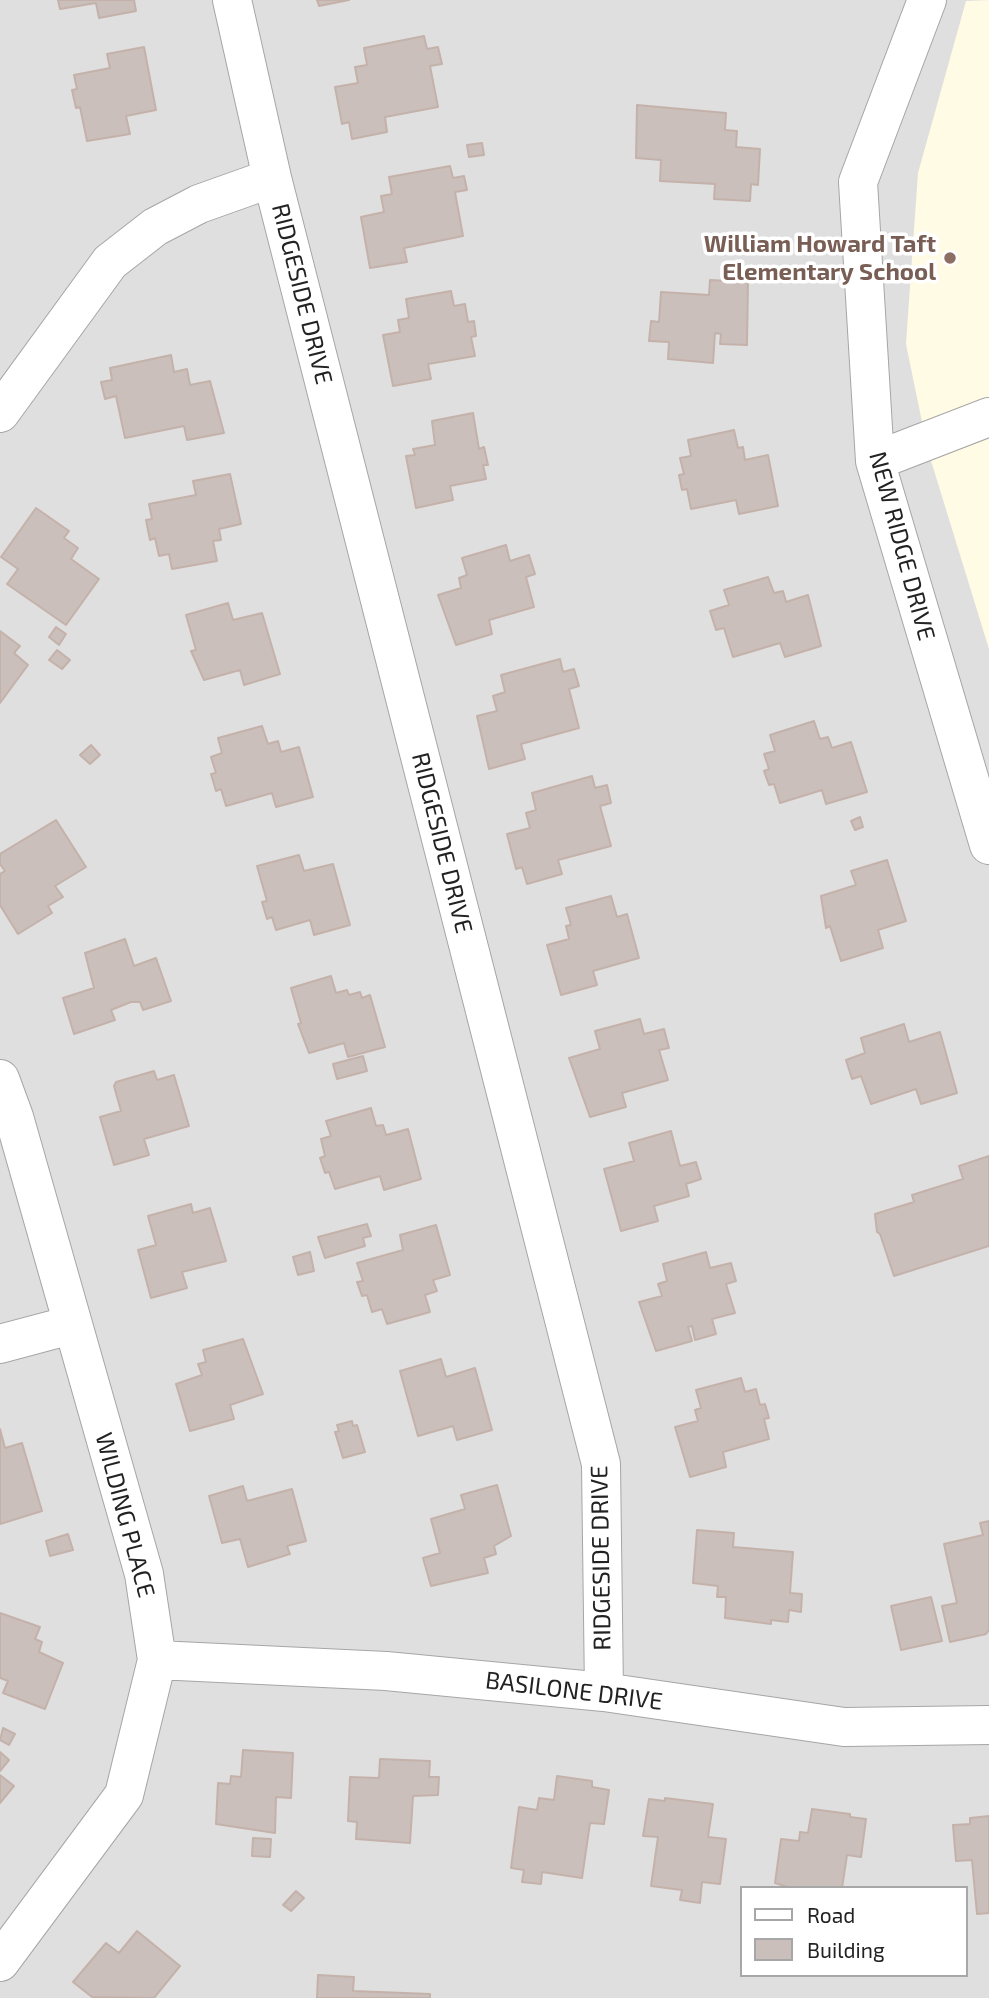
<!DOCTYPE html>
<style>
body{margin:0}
#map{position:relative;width:989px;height:1998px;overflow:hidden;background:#f2eee9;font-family:"Exo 2",sans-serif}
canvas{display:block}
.legend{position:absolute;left:740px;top:1886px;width:228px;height:91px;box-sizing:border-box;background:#fff;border:2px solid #a7a7a7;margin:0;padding:9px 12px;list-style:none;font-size:21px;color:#222}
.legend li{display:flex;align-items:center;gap:14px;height:35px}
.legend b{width:35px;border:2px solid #a7a7a7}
</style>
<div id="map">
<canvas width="989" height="1998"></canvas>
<ul class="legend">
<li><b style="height:9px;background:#fff"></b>Road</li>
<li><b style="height:19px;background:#cabfbb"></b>Building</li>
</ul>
</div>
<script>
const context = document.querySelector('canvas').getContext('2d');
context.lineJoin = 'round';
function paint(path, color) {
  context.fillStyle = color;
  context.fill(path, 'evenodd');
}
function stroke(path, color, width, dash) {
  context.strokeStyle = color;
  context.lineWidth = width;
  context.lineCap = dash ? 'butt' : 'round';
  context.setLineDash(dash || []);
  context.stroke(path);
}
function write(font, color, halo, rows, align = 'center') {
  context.font = font + ' "Exo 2",sans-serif';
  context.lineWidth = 7;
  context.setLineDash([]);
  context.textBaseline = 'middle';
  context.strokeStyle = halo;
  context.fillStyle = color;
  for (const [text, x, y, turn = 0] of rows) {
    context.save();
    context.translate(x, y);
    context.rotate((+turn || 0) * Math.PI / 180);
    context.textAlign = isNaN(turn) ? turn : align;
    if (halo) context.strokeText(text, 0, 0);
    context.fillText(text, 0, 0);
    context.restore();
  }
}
paint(new Path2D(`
 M0 0H989V1998H0ZM742 1888H966V1975H742Z`), '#e0dfdf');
paint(new Path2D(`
 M989 0V649L928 451 906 344 918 173 966 1Z`), '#fffbe5');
const building = new Path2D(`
 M58 0H134L136 11 99 18 96 3 60 9Z
 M317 0H349L319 6Z
 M424 36 427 49 438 47 442 64 430 66 438 107 385 117 387 132 352 139 349 122 342 124 335 87 358 83 355 67 367 65 364 48Z
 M144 47 156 110 126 116 130 134 87 141 80 107 76 108 72 90 77 89 74 75 110 68 107 54Z
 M637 105 726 113 725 130 737 131 736 147 760 149 758 185 751 184 750 201 714 199 715 184 660 181 661 160 636 158Z
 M482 143 484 155 469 157 467 145Z
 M450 166 453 178 464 176 467 190 455 192 463 236 404 248 407 262 370 268 361 217 384 212 381 196 392 194 389 177Z
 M710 280 748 282 747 345 720 344 721 334 715 333 713 363 668 359 669 342 649 341 651 321 659 322 661 292 709 295Z
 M451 291 454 306 465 304 468 322 474 321 476 336 471 337 475 356 428 364 431 379 393 386 383 335 400 332 398 320 409 318 406 299Z
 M171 355 174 372 187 369 190 385 210 381 224 433 187 440 184 426 125 438 116 396 105 399 101 382 112 380 110 368Z
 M473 413 479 449 484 447 488 465H483L486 479 450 486 453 500 416 508 406 456 415 455 413 449 435 445 432 421Z
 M734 430 738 448 743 447 745 460 768 455 778 506 739 514 736 500 691 509 687 489 682 490 679 475 684 474 680 458 691 456 688 440Z
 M230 474 241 524 219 529 221 540 213 541 217 561 172 569 169 554 159 556 155 538 150 540 146 520 152 519 149 504 196 495 193 481Z
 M36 508 69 531 64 538 78 548 71 559 99 579 66 625 7 584 18 569 1 557Z
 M506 545 510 561 529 555 535 574 526 577 534 607 489 620 492 634 456 645 438 595 461 588 459 578 467 575 462 558Z
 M768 577 774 593 783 591 786 602 808 595 821 646 785 657 780 643 733 657 724 628 716 630 710 611 729 605 724 590Z
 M228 603 233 620 262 613 280 674 244 685 240 670 204 680 191 651 196 650 186 615Z
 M56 627 66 634 59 645 49 637Z
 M0 631 20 646 14 653 28 665 0 703Z
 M57 650 70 660 62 669 49 660Z
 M560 659 563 672 574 669 579 686 569 689 579 728 521 744 525 759 489 769 477 716 497 711 493 696 505 692 501 675Z
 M814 721 820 739 828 737 832 748 851 742 867 792 826 804 822 790 780 803 774 784 769 785 764 771 769 769 764 754 775 751 770 735Z
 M262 726 268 744 278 741 281 752 299 747 313 797 276 807 272 793 226 806 221 789 216 791 211 774 216 773 211 757 222 753 218 738Z
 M91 745 100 755 90 764 80 755Z
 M592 776 595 788 607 785 611 803 600 806 611 846 558 860 562 874 527 884 522 867 516 869 507 834 530 828 526 813 536 810 532 793Z
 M860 817 863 827 855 830 851 821Z
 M56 820 86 867 55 886 63 897 48 906 52 913 18 934 0 905V874L5 871 0 864V854Z
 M299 855 304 871 333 864 350 925 314 935 310 920 276 930 272 917 267 919 262 902 267 901 257 866Z
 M887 860 906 921 878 930 883 948 841 961 830 926 826 928 821 896 856 885 851 871Z
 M611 896 617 917 627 914 639 958 593 971 597 985 561 995 547 945 569 939 566 926 571 925 566 908Z
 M125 939 134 966 156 958 171 1001 143 1010 140 1002H131L111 1010 115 1020 74 1034 63 998 94 988 85 953Z
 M331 976 336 993 347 990 349 995 360 992 362 998 370 995 385 1047 348 1057 344 1043 309 1053 298 1024 301 1023 291 988Z
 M640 1019 644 1034 664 1029 669 1048 659 1050 668 1080 622 1093 626 1107 590 1117 569 1058 600 1049 595 1031Z
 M904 1024 909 1042 940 1032 957 1093 921 1104 916 1089 871 1104 861 1076 852 1079 846 1060 865 1053 861 1038Z
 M363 1056 367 1071 337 1079 333 1064Z
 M154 1071 157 1080 174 1075 189 1126 144 1139 149 1155 114 1165 100 1117 121 1111 114 1086 116 1082Z
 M371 1108 376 1126 383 1125 386 1135 408 1129 421 1179 384 1190 380 1176 335 1189 329 1172 325 1173 320 1158 325 1156 321 1139 331 1136 326 1121Z
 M671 1131 680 1166 696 1162 701 1179 686 1184 689 1196 654 1206 658 1221 621 1231 604 1169 634 1161 629 1143Z
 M989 1156V1246L894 1276 880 1234 877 1232 875 1214 914 1202 912 1195 963 1179 959 1166Z
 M191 1204 193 1213 210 1208 226 1261 182 1272 187 1288 151 1298 138 1250 156 1245 148 1216Z
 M367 1224 371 1236 363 1238 365 1246 325 1258 318 1237Z
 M436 1225 450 1275 433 1280 437 1291 425 1295 430 1312 387 1324 382 1309 372 1312 367 1295 362 1296 357 1282 363 1281 357 1263 403 1250 400 1235Z
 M310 1252 314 1271 298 1275 293 1257Z
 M706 1252 710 1268 731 1263 736 1281 726 1284 735 1313 712 1319 716 1334 695 1340 692 1326 688 1327 692 1341 656 1351 639 1302 662 1296 658 1284 667 1281 663 1264Z
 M243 1339 263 1394 230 1405 234 1419 190 1431 176 1384 202 1375 198 1364 206 1362 203 1350Z
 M441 1359 446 1377 475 1368 492 1430 457 1440 453 1426 418 1436 400 1371Z
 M741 1378 745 1392 756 1389 760 1405 765 1404 769 1418 764 1419 769 1439 723 1452 726 1467 690 1477 675 1427 698 1421 695 1410 701 1408 696 1390Z
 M352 1421 353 1426 357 1425 365 1452 343 1458 335 1432 339 1431 337 1425Z
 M0 1429 5 1448 22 1443 42 1511 0 1524Z
 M497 1485 511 1536 494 1546 496 1554 484 1558 488 1573 431 1586 423 1558 440 1553 431 1519 465 1509 461 1495Z
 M243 1486 247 1501 292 1489 306 1541 287 1546 290 1554 248 1567 240 1539 222 1543 209 1496Z
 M989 1521V1630L986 1634 950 1642 942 1606 957 1603 944 1544 983 1535 980 1523Z
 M697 1530 734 1533 733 1547 793 1552 790 1593 802 1594 801 1612 789 1610 788 1622 771 1620V1624L725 1618 726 1597H717L718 1586 693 1583Z
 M68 1534 73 1550 50 1556 46 1541Z
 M931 1597 942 1641 901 1650 891 1606Z
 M0 1613 40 1627 35 1639 42 1642 39 1652 63 1663 45 1709 3 1693 8 1681 0 1678Z
 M3 1728 15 1734 9 1745 0 1740Z
 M243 1750 293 1753 291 1798 276 1797 275 1833 216 1824 218 1783 230 1784 231 1776 241 1777Z
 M0 1752 9 1760 0 1771Z
 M380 1759 430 1761 429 1777H439L438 1795 413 1796 410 1843 356 1839 357 1822 348 1821 350 1777 379 1778Z
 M0 1775 14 1786 0 1803Z
 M557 1776 592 1781V1787L609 1790 604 1824 590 1823 582 1878 542 1872 541 1884 522 1882 524 1870 511 1868 519 1807 537 1810 539 1798 554 1800Z
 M665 1798 713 1804 708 1837 726 1839 720 1884 702 1882 700 1903 680 1900 682 1890 651 1886 658 1837 643 1836 649 1799 665 1801Z
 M812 1809 850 1814V1817L866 1819 861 1857 847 1855 842 1888H791L775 1883 781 1839 799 1841 800 1832 808 1833Z
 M989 1816V1913L977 1914 972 1860 956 1861 953 1825 970 1824V1818Z
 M253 1838 271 1839 270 1857 252 1856Z
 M296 1891 304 1898 291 1911 283 1905Z
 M137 1931 180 1966 154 1998 92 1997 73 1982 106 1943 119 1953Z
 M318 1975 354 1977 353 1991 430 1994V1998H317Z`);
paint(building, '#cabfbb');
stroke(building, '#c4b2aa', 2);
const minor = new Path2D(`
 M232 0 272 178 601 1464 604 1692
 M927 0 858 182 875 461 989 845
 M0 413 110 262 155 227 199 204 272 178
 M875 461 989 417
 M0 1079 14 1117 144 1574 157 1660 124 1795 0 1962
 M0 1344 71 1325
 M157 1660 386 1671 604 1692 844 1727 989 1725`);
stroke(minor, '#a6a6a6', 40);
stroke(minor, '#fff', 38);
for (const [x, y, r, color] of [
 [950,258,7,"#8d6e63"]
]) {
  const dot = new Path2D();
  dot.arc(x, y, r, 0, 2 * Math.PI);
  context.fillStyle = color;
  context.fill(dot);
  stroke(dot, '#fff', 2.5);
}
write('bold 24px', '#785e54', '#fff', [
 ["William Howard Taft",936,244],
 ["Elementary School",936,272]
], 'right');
write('24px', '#222', '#fff', [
 ["RIDGESIDE DRIVE",302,294,76],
 ["NEW RIDGE DRIVE",902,546,75],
 ["RIDGESIDE DRIVE",442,843,76],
 ["WILDING PLACE",125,1515,75],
 ["RIDGESIDE DRIVE",601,1558,-91],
 ["BASILONE DRIVE",574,1691,7]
]);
</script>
